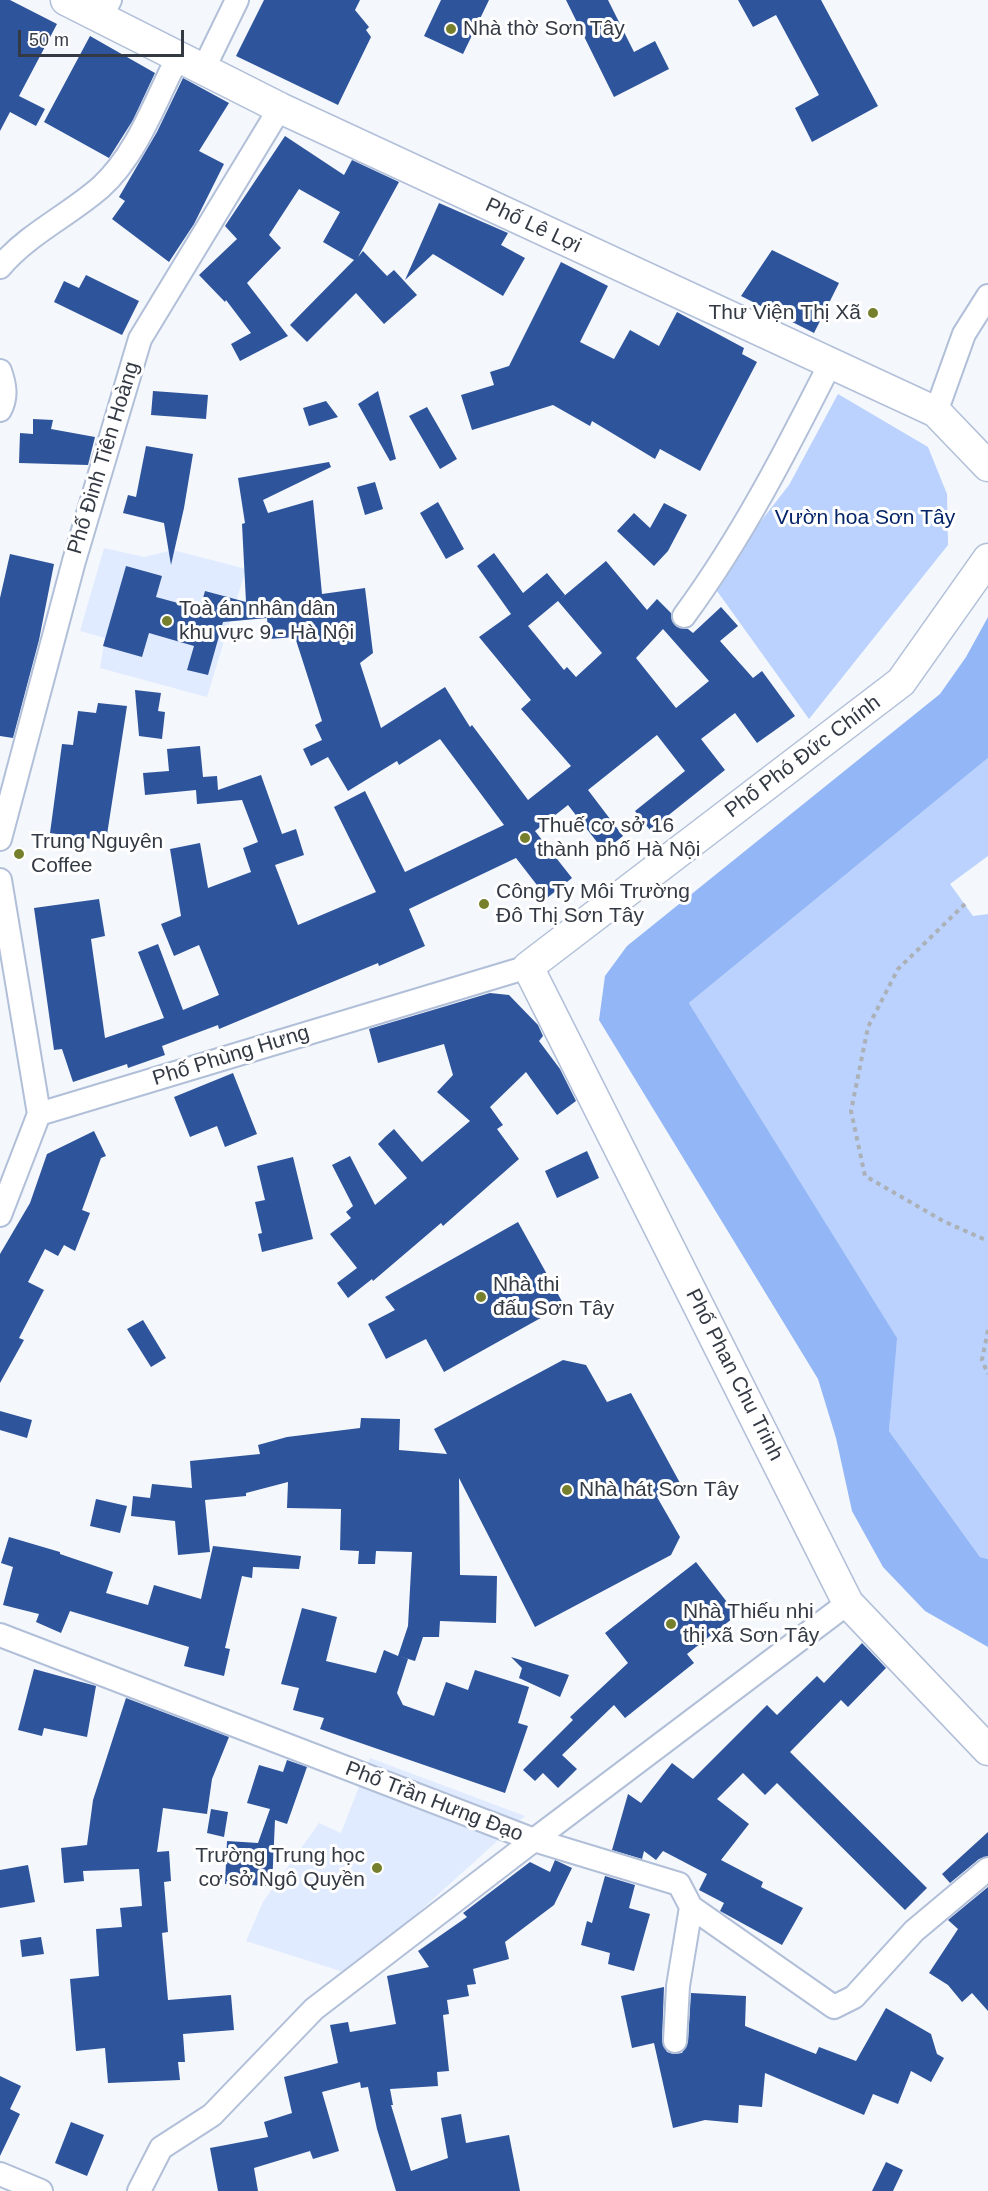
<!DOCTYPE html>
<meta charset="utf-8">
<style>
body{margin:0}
#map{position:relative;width:988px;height:2191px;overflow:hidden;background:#f4f7fc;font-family:Arial,sans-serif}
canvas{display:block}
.scale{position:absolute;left:18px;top:30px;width:166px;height:27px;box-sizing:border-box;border:3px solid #343a44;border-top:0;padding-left:8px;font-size:18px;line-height:21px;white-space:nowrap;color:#343a44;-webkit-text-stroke:4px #fff;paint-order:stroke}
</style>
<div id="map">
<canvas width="988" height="2191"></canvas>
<div class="scale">50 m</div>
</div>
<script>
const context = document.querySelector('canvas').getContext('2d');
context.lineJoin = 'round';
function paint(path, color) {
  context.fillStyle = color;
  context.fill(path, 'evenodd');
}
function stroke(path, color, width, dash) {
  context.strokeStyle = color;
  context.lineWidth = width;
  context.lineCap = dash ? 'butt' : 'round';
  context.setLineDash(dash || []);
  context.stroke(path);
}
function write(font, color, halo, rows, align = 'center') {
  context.font = font + ' Arial,sans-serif';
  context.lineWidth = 6;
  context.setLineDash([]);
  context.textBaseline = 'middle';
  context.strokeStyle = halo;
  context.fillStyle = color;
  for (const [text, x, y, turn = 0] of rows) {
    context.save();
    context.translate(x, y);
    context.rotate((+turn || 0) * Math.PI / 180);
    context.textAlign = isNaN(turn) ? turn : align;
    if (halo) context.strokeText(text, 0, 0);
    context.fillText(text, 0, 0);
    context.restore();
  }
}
paint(new Path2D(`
 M104 548 144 557 173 550 246 569 207 697 100 668 105 638 80 631Z
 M370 1758 525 1816 350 1974 246 1941 263 1902 319 1823 341 1833Z`), '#e0ebff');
paint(new Path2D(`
 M838 394 928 447 947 494 948 545 809 719 712 584 789 485Z
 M988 758V856L950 884 973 916 988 914V1559L980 1557 889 1431 896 1337 689 1003Z`), '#bad2fd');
paint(new Path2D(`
 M988 617V758L689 1003 897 1338 889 1431 980 1557 988 1559V1647L925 1611 883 1567 852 1511 836 1438 818 1379 599 1020 605 976 627 946 940 694 966 657Z`), '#93b6f6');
paint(new Path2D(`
 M0 0H10L57 24 19 96 45 109 36 126 10 112 0 131Z
 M264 0H360L355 10 369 27 366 30 371 37 338 105 236 56Z
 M441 0H489L463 54 424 36Z
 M566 0H608L634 52 655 41 669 69 614 97Z
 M738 0H821L878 106 812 142 795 108 819 95 776 15 753 27Z
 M90 36 155 73 133 120 109 158 44 122Z
 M183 78 229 103 199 151 224 164 194 224 169 262 112 219 125 201 119 197 157 132Z
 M285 136 344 175 352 160 399 182 358 257 363 251 387 276 394 270 417 295 384 324 356 293 307 342 290 325 354 260 323 242 340 212 299 189 269 235 281 248 247 283 288 336 240 361 231 344 251 333 226 300 225 302 199 275 237 239 225 226Z
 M439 203 508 233 501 245 525 258 503 296 433 254 405 280Z
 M772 250 839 283 814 333 741 296Z
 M561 262 608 286 580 342 614 359 630 330 659 346 677 312 744 348 742 354 757 362 700 471 660 449 655 459 592 421 590 426 553 405 472 430 461 395 494 385 490 372 509 366Z
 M86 275 139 301 122 335 54 302 64 281 79 288Z
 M153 391 208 395 206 419 151 415Z
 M378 391 396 459 390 461 358 404Z
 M326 401 338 417 309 426 303 408Z
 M427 407 457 459 440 469 409 416Z
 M33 419 53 420 51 429 95 437 88 465 19 463 20 433 33 434Z
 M146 446 193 454 184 508 171 565 164 523 123 513 128 495 136 497Z
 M329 462 331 467 263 500 268 513 313 500 322 594 365 588 373 653 360 663 381 728 445 687 470 727 472 725 528 800 571 766 521 709 531 700 479 637 511 614 477 566 494 553 523 593 547 573 565 595 558 601 606 561 647 610 657 599 671 613 672 621 677 627 688 629 693 633 721 607 738 626 720 641 753 678 762 671 795 716 757 743 735 713 701 739 725 770 650 830 635 811 685 771 657 735 588 790 623 836 604 851 568 805 535 831 572 878 547 898 516 858 409 909 425 946 379 966 378 963 219 1029 218 1025 162 1046 165 1055 128 1068 127 1064 73 1082 62 1049 54 1050 34 908 99 899 105 936 91 939 105 1038 164 1018 138 952 158 944 183 1010 219 995 199 945 174 956 161 924 181 916 170 849 200 843 208 888 251 872 243 848 258 842 242 800 197 804 196 790 145 795 143 773 169 771 167 749 200 746 203 777 217 776 218 790 261 775 282 834 296 829 304 855 275 865 298 925 376 892 334 807 365 791 405 872 504 825 440 739 399 765 397 761 348 791 328 757 311 766 303 749 322 740 315 725 322 721 295 637 269 639 267 618 223 622 208 675 187 670 194 646 149 633 142 657 103 646 126 566 162 576 156 597 200 609 205 591 246 602 242 524 245 523 238 478ZM558 601 602 653 576 677 567 667 564 670 528 626ZM663 629 709 681 676 708 636 658Z
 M375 482 383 509 365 515 357 487Z
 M438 502 464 549 446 559 420 513Z
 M664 503 687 515 668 551 654 566 617 531 634 513 650 528Z
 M10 554 54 564 39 640 13 738 0 736V598Z
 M135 690 161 693 158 711 165 712 162 739 139 736Z
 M98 703 127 706 106 841 50 833 62 744 73 745 78 711 96 713Z
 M490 993 509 995 538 1025 543 1036 539 1041 560 1069 576 1101 557 1115 526 1072 490 1107 503 1125 497 1129 519 1159 443 1226 441 1223 373 1281 372 1279 348 1298 337 1283 357 1268 330 1234 351 1218 346 1212 353 1206 332 1165 350 1156 375 1205 407 1178 378 1144 385 1137 394 1129 422 1162 470 1121 437 1092 453 1075 444 1044 378 1063 369 1029Z
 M233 1073 257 1134 225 1147 217 1126 190 1137 174 1097Z
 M94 1131 106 1156 101 1158 82 1210 90 1213 75 1251 64 1245 58 1256 45 1249 28 1282 44 1290 19 1338 24 1340 0 1383V1254L30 1203 47 1154Z
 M587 1151 599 1178 557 1198 545 1171Z
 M293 1157 313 1239 262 1252 258 1234 262 1233 255 1202 265 1200 257 1166Z
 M518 1222 564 1305 444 1372 426 1339 386 1359 368 1324 395 1310 385 1297Z
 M143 1320 166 1358 151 1367 127 1329Z
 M563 1360 586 1365 607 1402 631 1393 680 1483 657 1497 680 1537 671 1555 535 1627 459 1478 460 1575 497 1576 496 1623 440 1621 439 1637H423L415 1661 399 1656 408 1659 397 1693 403 1705 434 1716 446 1682 468 1690 475 1670 529 1687 518 1723 528 1726 505 1793 320 1729 324 1718 293 1710 299 1688 281 1684 302 1608 337 1617 326 1661 376 1673 384 1650 398 1656 408 1626 412 1552 376 1551 375 1564H358L359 1551 340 1550 341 1509 287 1508 288 1482 246 1493V1496L205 1500 210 1552 178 1555 175 1521 131 1516 133 1496 150 1498 152 1484 192 1488 190 1461 260 1454 258 1445 287 1437 360 1428 361 1418 400 1419 399 1450 447 1454 434 1429Z
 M0 1411 32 1420 27 1438 0 1430Z
 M96 1499 127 1506 120 1533 90 1526Z
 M9 1537 60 1552V1554L113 1572 106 1593 148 1605 154 1585 201 1599 213 1546 301 1556 299 1569 253 1567 252 1578 242 1576 225 1648 230 1649 224 1676 184 1666 189 1647 70 1611 61 1633 36 1622 39 1614 3 1605 13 1567 1 1563Z
 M696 1562 737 1615 687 1654 694 1663 625 1718 614 1705 562 1755 577 1769 558 1788 543 1773 535 1781 523 1770 573 1720 570 1717 628 1663 605 1633Z
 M862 1643 886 1668 848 1707 841 1700 790 1752 927 1888 905 1910 777 1783 765 1795 743 1773 717 1799 749 1824 721 1860 763 1882 761 1887 803 1908 782 1945 720 1911 724 1903 699 1890 707 1874 663 1851 656 1860 644 1851 642 1859 612 1850 628 1794 641 1803 672 1763 693 1779 767 1705 777 1715 817 1676 824 1683Z
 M511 1657 569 1675 560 1697 519 1678 522 1668Z
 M34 1669 96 1686 87 1737 44 1728 42 1736 18 1730Z
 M126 1698 229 1737 212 1779 207 1814 163 1808 157 1852 169 1851 171 1881 164 1882 168 1932 162 1933 168 2000 231 1995 234 2030 183 2034 185 2062H178L180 2080 108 2083 105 2048 76 2051 70 1979 99 1976 96 1929 122 1927 120 1908 142 1906 139 1869 83 1871 84 1881 64 1883 61 1848 87 1845 93 1800Z
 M287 1760 307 1767 287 1824 275 1820 272 1886 225 1884 227 1841 258 1843 270 1809 247 1803 259 1765 283 1772Z
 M211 1809 228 1812 224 1837 207 1833Z
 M988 1832V1856L979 1859 950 1883 942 1874Z
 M555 1860 572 1868 554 1905 505 1942 509 1959 473 1969 476 1984 467 1985 469 1996 447 2000 449 2014 443 2015 449 2071 437 2072 438 2086 390 2089 393 2105H391L411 2171 448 2158 441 2118 461 2114 466 2143 509 2135 520 2191H396L377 2129 368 2087 361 2088 360 2082 322 2092 339 2151 313 2159 310 2151 254 2168 258 2191H218L210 2148 268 2137 264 2122 292 2113 284 2077 338 2063 330 2025 348 2022 350 2032 396 2024 387 1976 429 1967 418 1951 467 1917 463 1913 530 1862 550 1872Z
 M28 1865 35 1902 0 1908V1870Z
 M605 1876 635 1885 629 1908 650 1914 634 1971 608 1964 610 1953 581 1945 587 1921 592 1923Z
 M988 1887V2011L972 1993 962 2002 948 1985 929 1973 958 1929 948 1920Z
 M41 1937 44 1954 22 1957 20 1940Z
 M664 1987 662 2041 667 2052 674 2054 682 2053 688 2042 691 1993 746 1996 745 2026 816 2054 819 2047 856 2061 886 2008 931 2034 937 2054 944 2058 931 2082 911 2071 898 2104 873 2094 864 2115 765 2073 762 2107 739 2105 738 2123 705 2120 673 2128 654 2043 632 2048 621 1996Z
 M0 2076 21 2086 10 2109 20 2114 0 2156Z
 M71 2122 104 2135 87 2176 55 2163Z
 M886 2162 903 2170 893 2191H872Z`), '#2e549c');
const minor = new Path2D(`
 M101 17 110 0
 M203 70 237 0
 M0 267C29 233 68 216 101 187 138 153 155 101 178 57
 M0 371C5 385 7 397 0 410
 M936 412 964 334 988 296
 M684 616C742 537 786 451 830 364
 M0 839 74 561 140 339 280 108
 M0 880 39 1114
 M0 1215 39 1114 528 967
 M0 1635 534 1840 848 1603
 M675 2041 678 1986 691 1907
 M0 2174 41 2191
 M139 2191 161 2148 212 2115 314 2009 534 1840 679 1884 691 1907 834 2007 854 1997 914 1931 988 1869`);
const major = new Path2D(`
 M66 0 280 108 936 412 988 466
 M988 559 901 682 528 967 848 1603 988 1750`);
stroke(minor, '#b1bfd8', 26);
stroke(major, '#b1bfd8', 33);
stroke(new Path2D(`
 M965 904 898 969 868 1027 851 1111 865 1176 943 1221 988 1241
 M988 1330 982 1360 988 1374`), '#acb0b7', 4, [4.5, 4.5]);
stroke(minor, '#fff', 22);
stroke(major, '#fff', 30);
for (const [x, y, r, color] of [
 [451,29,6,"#76802c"],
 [873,313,6,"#76802c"],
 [167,621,6,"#76802c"],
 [525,838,6,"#76802c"],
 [19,854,6,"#76802c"],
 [484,904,6,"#76802c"],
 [481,1297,6,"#76802c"],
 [567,1490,6,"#76802c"],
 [671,1624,6,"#76802c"],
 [377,1868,6,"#76802c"]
]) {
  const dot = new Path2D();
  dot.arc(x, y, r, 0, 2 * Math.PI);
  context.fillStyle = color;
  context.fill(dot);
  stroke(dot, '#fff', 2);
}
write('21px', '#343a44', '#fff', [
 ["Nhà thờ Sơn Tây",463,29],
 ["Thư Viện Thị Xã",861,313,"right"],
 ["Toà án nhân dân",179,609],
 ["khu vực 9 - Hà Nội",179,633],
 ["Thuế cơ sở 16",537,826],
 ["thành phố Hà Nội",537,850],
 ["Trung Nguyên",31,842],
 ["Coffee",31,866],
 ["Công Ty Môi Trường",496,892],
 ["Đô Thị Sơn Tây",496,916],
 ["Nhà thi",493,1285],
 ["đấu Sơn Tây",493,1309],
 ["Nhà hát Sơn Tây",579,1490],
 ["Nhà Thiếu nhi",683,1612],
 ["thị xã Sơn Tây",683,1636],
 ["Trường Trung học",365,1856,"right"],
 ["cơ sở Ngô Quyền",365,1880,"right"]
], 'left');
write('21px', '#343a44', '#fff', [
 ["Phố Lê Lợi",533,226,25],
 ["Phố Đinh Tiên Hoàng",104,458,-73],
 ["Phố Phó Đức Chính",803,757,-37],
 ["Phố Phùng Hưng",231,1056,-17],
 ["Phố Phan Chu Trinh",734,1375,63],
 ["Phố Trần Hưng Đạo",434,1802,21]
]);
write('21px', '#032468', '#fff', [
 ["Vườn hoa Sơn Tây",865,518]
]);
</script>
